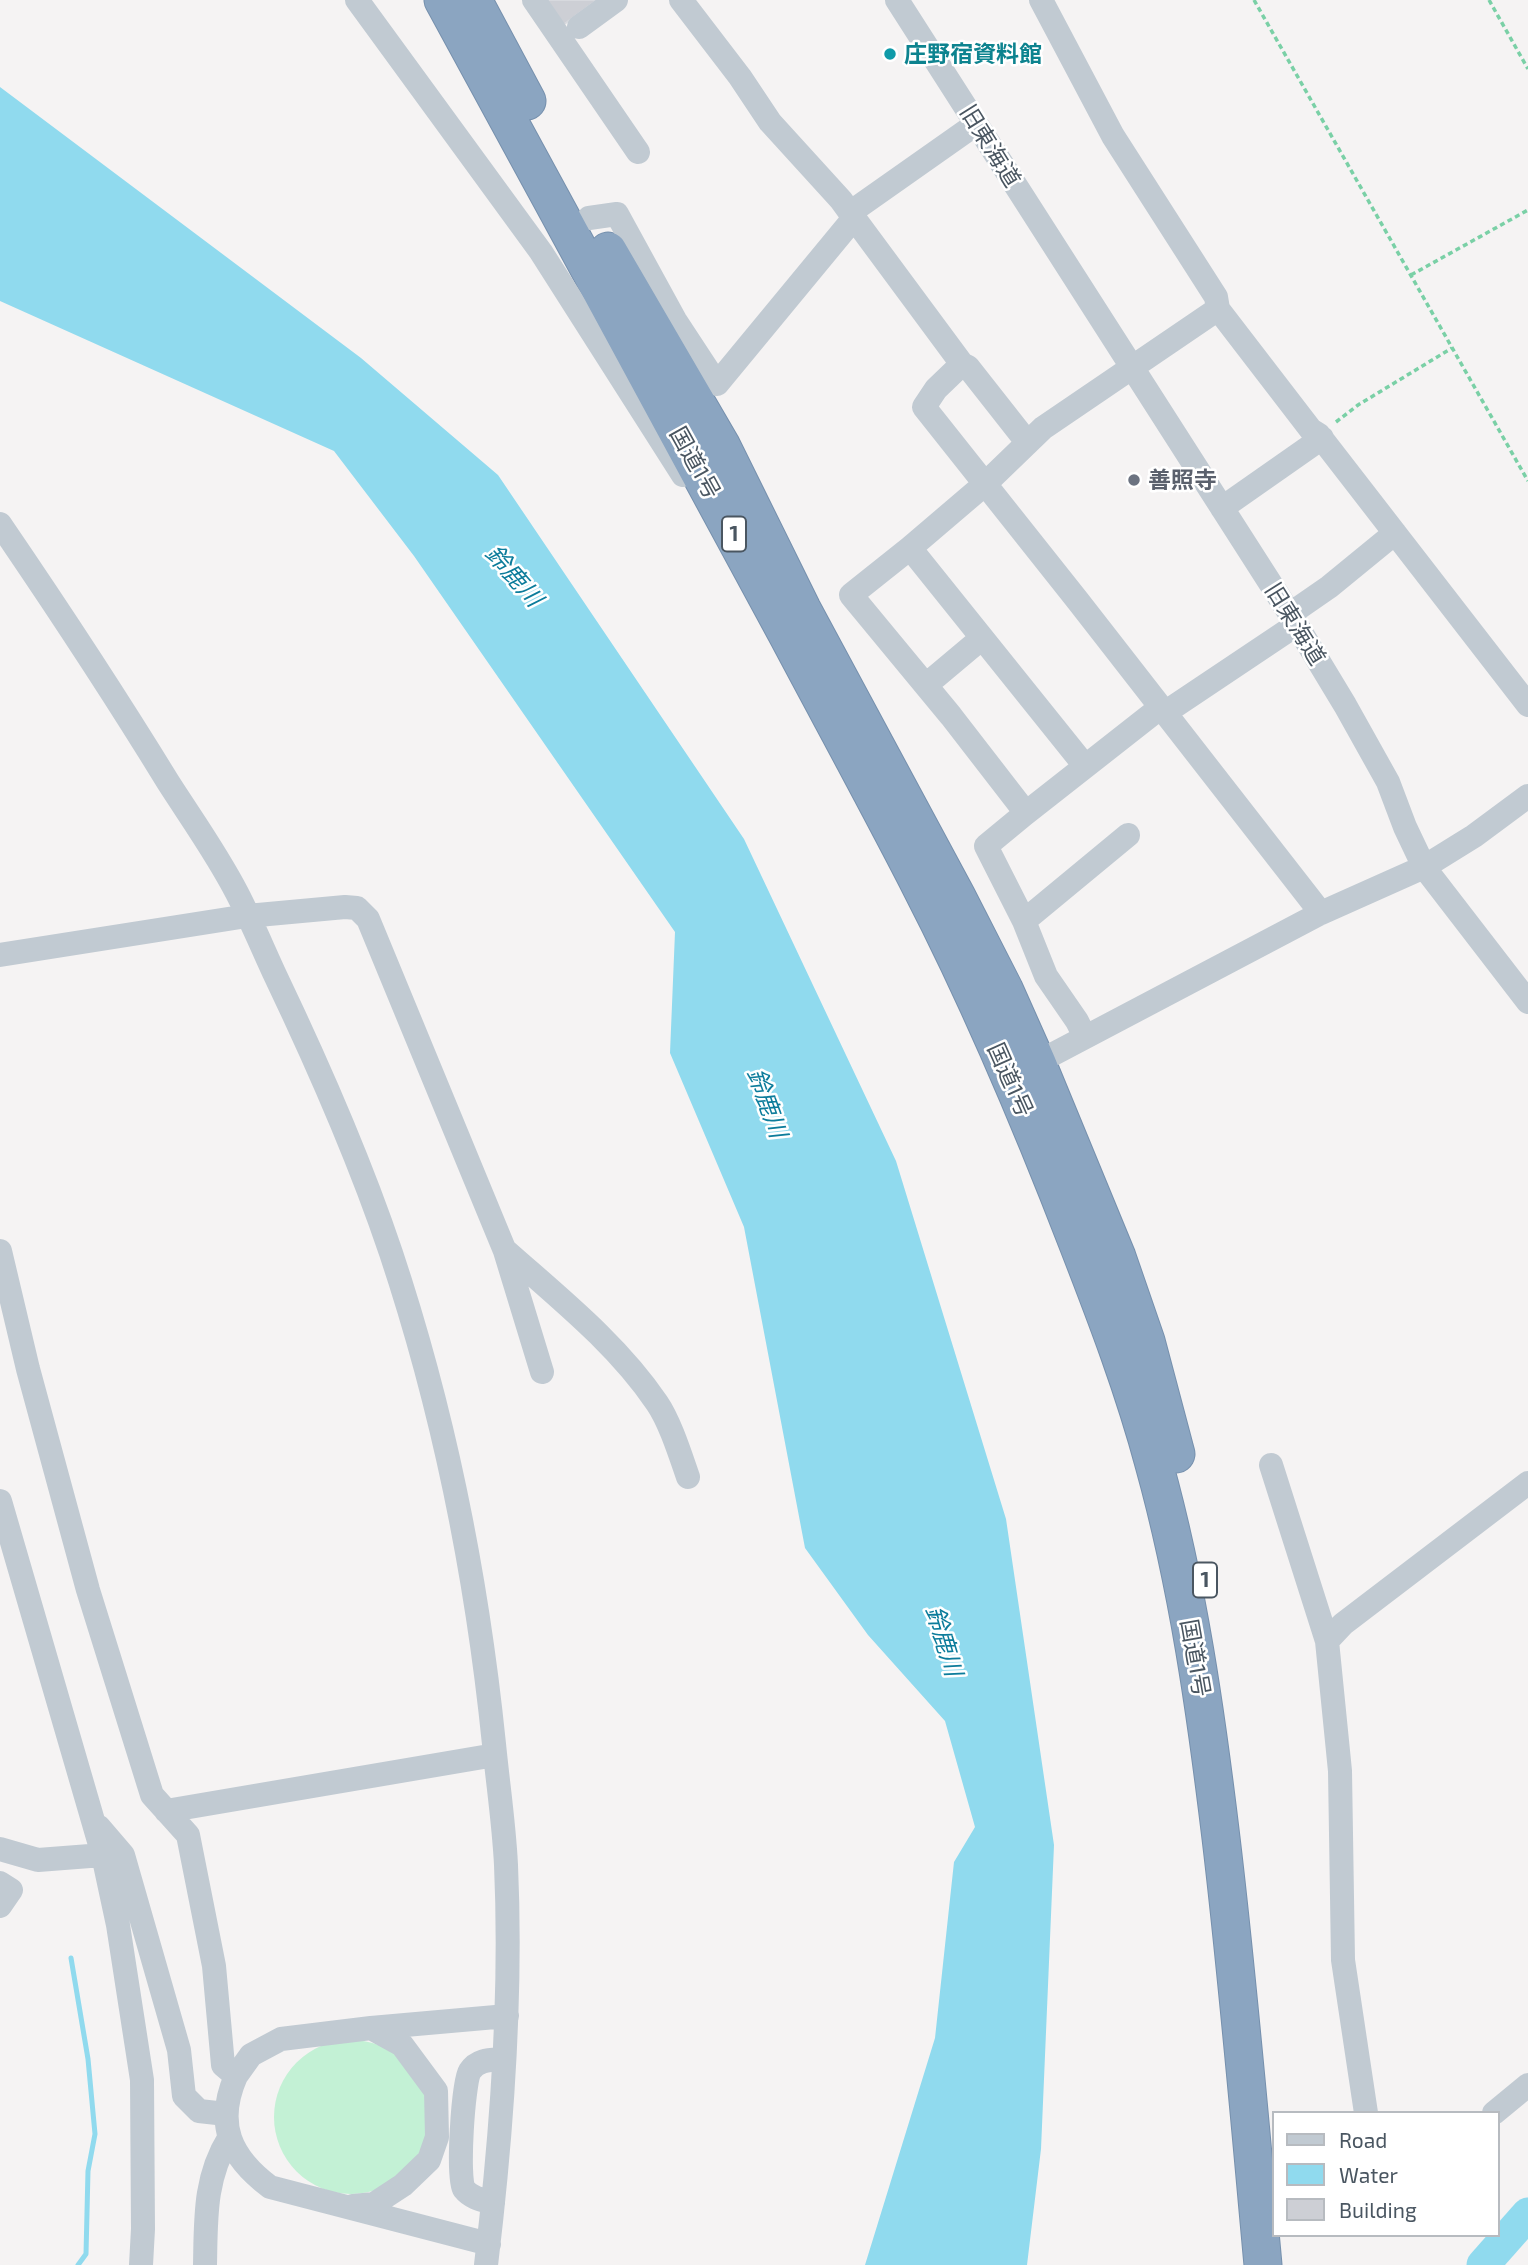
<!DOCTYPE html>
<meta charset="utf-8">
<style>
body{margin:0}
#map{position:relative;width:1528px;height:2265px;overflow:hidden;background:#f5f3f3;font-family:"Exo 2",sans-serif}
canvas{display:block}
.legend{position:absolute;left:1272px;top:2111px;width:228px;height:126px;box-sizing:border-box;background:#fff;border:2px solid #b7bbc0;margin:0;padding:9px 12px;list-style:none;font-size:21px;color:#4a5661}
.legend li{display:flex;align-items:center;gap:14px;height:35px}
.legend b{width:35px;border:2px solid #b7bbc0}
</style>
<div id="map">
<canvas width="1528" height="2265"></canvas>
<ul class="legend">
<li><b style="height:9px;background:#c1cad2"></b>Road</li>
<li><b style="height:19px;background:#90daee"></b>Water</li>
<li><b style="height:19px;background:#cdcfd5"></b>Building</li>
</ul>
</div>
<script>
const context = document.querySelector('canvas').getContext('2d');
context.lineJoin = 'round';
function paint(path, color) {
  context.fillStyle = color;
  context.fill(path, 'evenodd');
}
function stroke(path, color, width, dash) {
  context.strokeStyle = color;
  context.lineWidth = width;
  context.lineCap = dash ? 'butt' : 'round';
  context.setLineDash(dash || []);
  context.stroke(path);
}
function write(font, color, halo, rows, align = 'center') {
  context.font = font + ' "Exo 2","Noto Sans JP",sans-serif';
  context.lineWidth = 5;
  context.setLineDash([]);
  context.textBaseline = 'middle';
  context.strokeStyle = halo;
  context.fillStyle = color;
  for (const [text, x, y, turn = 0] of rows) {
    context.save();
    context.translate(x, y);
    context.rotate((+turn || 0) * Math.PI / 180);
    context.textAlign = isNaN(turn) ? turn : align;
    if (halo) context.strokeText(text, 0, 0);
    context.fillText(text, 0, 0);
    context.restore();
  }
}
paint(new Path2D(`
 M274 2117a77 77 0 1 1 154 0a77 77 0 1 1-154 0Z`), '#c3f1d5');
paint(new Path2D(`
 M0 87 361 358 498 475 744 839 896 1161 1006 1519 1054 1845 1041 2149 1027 2265H865L935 2038 954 1862 975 1827 945 1721 868 1635 805 1548 744 1227 670 1053 675 932 414 556 334 451 0 301Z`), '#90daee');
stroke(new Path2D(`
 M71 1958 88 2059 95 2134 88 2171 86 2254 78 2265`), '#90daee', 5);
stroke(new Path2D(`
 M1483 2265 1528 2214`), '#90daee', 33);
const building = new Path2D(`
 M547 0H597L563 25Z`);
paint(building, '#cdcfd5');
stroke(building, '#d7d9de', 2);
const highway = new Path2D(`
 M443 0C558 212 674 423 788 636 832 719 877 801 920 885 980 1001 1031 1122 1078 1244 1106 1316 1134 1389 1154 1464 1188 1586 1206 1713 1221 1838 1238 1980 1250 2123 1263 2265
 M473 0 527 101
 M608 251 721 445 802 609 957 897 1004 989 1037 1063 1117 1257 1146 1341 1176 1454`);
stroke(highway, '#7690ad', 39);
stroke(new Path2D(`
 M1254 0 1528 481
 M1489 0 1528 69
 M1411 275 1528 210
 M1336 422 1358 405 1452 348`), '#7ad0a6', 3.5, [5, 3.5]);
stroke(new Path2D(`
 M357 0 541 252 683 475
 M534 0 638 152
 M897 0 1290 614 1345 705 1388 782 1405 827 1424 867 1528 1002
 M1041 0 1113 136 1216 297 1218 309 1311 430 1319 435 1528 705
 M579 27 616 0
 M851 212 976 124
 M589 218 617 214 675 320 717 384 854 218 841 200 770 122 740 77 681 0
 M854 218 962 364 936 389 924 407 1078 601 1321 913
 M962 364 968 367 1027 442
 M1222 508 1322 438
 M0 524C58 609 114 694 168 782 191 818 217 854 237 893 251 920 263 949 276 977 319 1067 359 1158 391 1253 444 1412 477 1577 494 1744 498 1785 504 1824 506 1865 512 1998 502 2133 486 2265
 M910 548 1085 766
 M1290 614 1329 587 1395 533
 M926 685 982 638
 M1161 707 1026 813 951 716 851 595 910 548 985 484 1043 428 1218 309
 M1166 712 1296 625
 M1026 813 986 846 1024 921 1046 976 1077 1021 1085 1037
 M1024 921 1128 835
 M0 955 247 916 345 907 357 908 368 919 505 1251 542 1372
 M1023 1070 1321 913 1424 867 1474 836 1528 796
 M0 1251 28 1369 88 1590 152 1795 188 1835 214 1966 223 2065 236 2076C215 2124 230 2157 270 2187L489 2244
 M506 1251C559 1298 617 1344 657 1403 670 1422 680 1454 688 1477
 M1271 1465 1327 1641 1340 1771 1343 1960 1366 2113
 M0 1501 103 1855 118 1925 142 2080 143 2229 141 2265
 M1327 1641 1343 1624 1528 1483
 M166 1811 495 1755
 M99 1827 123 1855 179 2050 184 2096 199 2111 226 2114
 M0 1849 38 1860 103 1855
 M0 1883 11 1890 0 1906
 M236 2076 251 2055 281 2039 371 2028 507 2016
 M1494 2113 1528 2085
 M493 2203C482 2200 471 2198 464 2189 457 2180 463 2082 470 2071 478 2059 491 2060 504 2059
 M353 2206 374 2204 403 2185 429 2160 437 2137 436 2091 402 2045 371 2028
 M205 2265C206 2220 204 2178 229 2138`), '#c1cad2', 24);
stroke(highway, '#8ba5c1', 37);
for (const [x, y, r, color] of [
 [890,54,7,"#0f9aa8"],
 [1134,480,7,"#6b7280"]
]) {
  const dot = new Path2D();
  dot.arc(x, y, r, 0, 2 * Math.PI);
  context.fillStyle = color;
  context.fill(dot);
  stroke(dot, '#fff', 2.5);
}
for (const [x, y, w] of [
 [734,534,24],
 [1205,1580,24]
]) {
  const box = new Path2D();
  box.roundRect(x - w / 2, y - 17.5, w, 35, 5);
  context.fillStyle = '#fff';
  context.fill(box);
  stroke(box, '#4a5661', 2);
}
write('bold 21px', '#4a5661', null, [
 ["1",734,534],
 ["1",1205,1580]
]);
write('bold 23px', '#0d838f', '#fff', [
 ["庄野宿資料館",904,54]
], 'left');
write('23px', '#4a5661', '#fff', [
 ["旧東海道",990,146,58],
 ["国道1号",695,463,61],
 ["旧東海道",1295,624,58],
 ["国道1号",1010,1080,66],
 ["国道1号",1195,1658,80]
]);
write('bold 23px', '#5b616d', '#fff', [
 ["善照寺",1148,480]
], 'left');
write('italic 24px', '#0c7c9b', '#fff', [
 ["鈴鹿川",514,576,49],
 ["鈴鹿川",767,1103,70],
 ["鈴鹿川",944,1641,73]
]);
</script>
